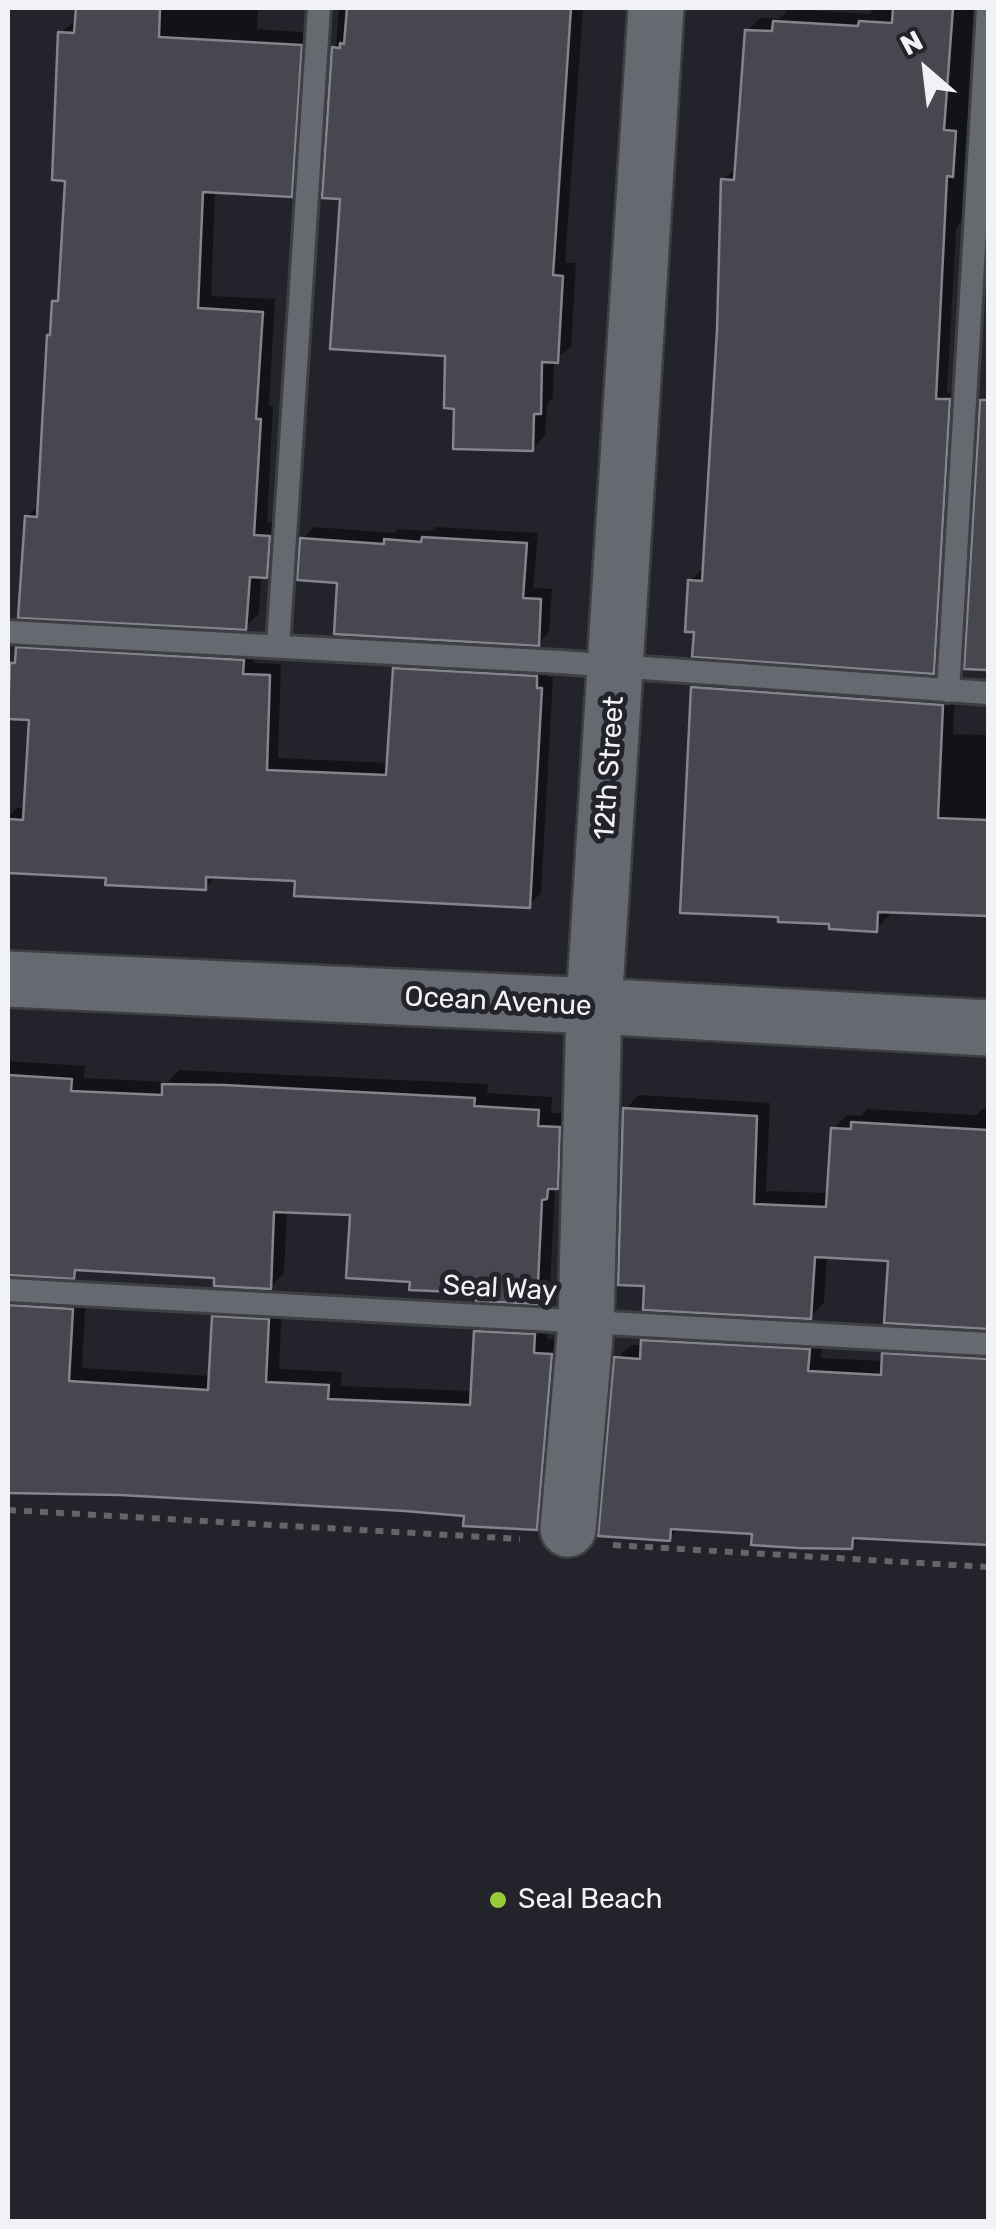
<!DOCTYPE html>
<style>
body{margin:0}
#map{position:relative;width:996px;height:2229px;overflow:hidden;background:#23242b;font-family:Rubik,sans-serif}
canvas{display:block}
.frame{position:absolute;inset:0;border:10px solid #f1f2f7;pointer-events:none}
.north{position:absolute;left:876px;top:20px;width:100px;height:100px;-webkit-text-stroke:8px #23242b;paint-order:stroke;rotate:332deg;font-size:28px;font-weight:700;line-height:40px;text-align:center;color:#f1f2f7}
.north::after{content:'';display:block;margin:auto;width:35px;height:45px;background:#f1f2f7;clip-path:polygon(50% 0,100% 100%,50% 72%,0 100%)}
</style>
<div id="map">
<canvas width="996" height="2229"></canvas>
<div class="frame"></div>
<div class="north">N</div>
</div>
<script>
const context = document.querySelector('canvas').getContext('2d');
context.lineJoin = 'round';
function paint(path, color) {
  context.fillStyle = color;
  context.fill(path, 'evenodd');
}
function stroke(path, color, width, dash) {
  context.strokeStyle = color;
  context.lineWidth = width;
  context.lineCap = dash ? 'butt' : 'round';
  context.setLineDash(dash || []);
  context.stroke(path);
}
function write(font, color, halo, rows, align = 'center') {
  context.font = font + ' Rubik,sans-serif';
  context.lineWidth = 10;
  context.setLineDash([]);
  context.textBaseline = 'middle';
  context.strokeStyle = halo;
  context.fillStyle = color;
  for (const [text, x, y, turn = 0] of rows) {
    context.save();
    context.translate(x, y);
    context.rotate((+turn || 0) * Math.PI / 180);
    context.textAlign = isNaN(turn) ? turn : align;
    if (halo) context.strokeText(text, 0, 0);
    context.fillText(text, 0, 0);
    context.restore();
  }
}
paint(new Path2D(`
 M78 8H258L257 29 314 33 305 180 291 194 215 190 211 296 275 299 269 406H273L267 522 283 523 280 562 266 576 261 575 259 614 245 627 27 517 40 504 55 302 61 295 68 179 60 33 77 20Z
 M339 8H583L565 263H576L571 347 554 360 553 398 547 404 545 435 532 449 457 407 448 354 343 197 324 196Z
 M892 8H986L978 113 968 123 962 221 956 228 947 393 962 394 946 658 933 671 696 630 690 581 703 568 720 330 723 180 738 166 747 31 760 18 779 19 789 9 869 14 875 9Z
 M988 402V667L967 666 982 409Z
 M314 527 394 533 398 529 431 531 436 527 538 533 533 588 552 589 549 632 538 643 340 581 302 539Z
 M31 636 255 649 254 663 281 664 278 758 389 763 395 669 407 657 548 665V677H553L541 893 529 905 298 879 217 875 205 888 109 876 8 870V817L17 808H26L31 718 13 664 18 659V649Z
 M707 674 955 692 953 734 988 735V914L890 910 889 916 876 929 693 688Z
 M8 1061 85 1066 84 1078 168 1082 179 1070 488 1084 487 1093 552 1097 551 1113 573 1114 571 1172 555 1188 550 1287 536 1302 412 1280 353 1213 287 1210 284 1273 270 1287 217 1275 82 1268 73 1276 8 1274Z
 M639 1095 770 1103 766 1191 830 1193 833 1129 847 1115 861 1116 867 1109 976 1115 984 1108H988V1327L887 1321 891 1259 827 1255 824 1303 810 1317 647 1284 625 1109Z
 M8 1279 9 1284 86 1295 82 1368 211 1376 215 1317 229 1303 282 1306 279 1369 342 1372 341 1386 473 1391 477 1332 491 1318 548 1321 547 1339 565 1340 550 1513 536 1527 466 1514 8 1488Z
 M657 1327 822 1336 821 1358 885 1361V1354L899 1340 988 1345V1542L862 1535 851 1547 755 1532 680 1527 669 1538 617 1358 631 1345H643Z`), '#0007');
const building = new Path2D(`
 M76 8H160L159 37 302 45 292 197 203 192 198 308 263 312 256 419H261L254 535 270 536 267 578 250 577 246 630 18 618 25 516 37 517 47 335H50L52 301H58L65 181 52 180 58 32 74 33Z
 M347 8H571L553 275 563 276 558 363 542 362 541 414H534L533 451 453 449 454 409 444 408 445 356 330 349 340 199 322 198 332 47 340 48V43L344 44Z
 M893 8H953L944 130 956 131 953 177 947 176 936 399H950L934 674 692 657 694 632H685L688 580 702 581 717 330 721 179 734 180 745 30 772 31 773 21 858 26 859 21 892 23Z
 M980 400H988V670L964 669Z
 M422 537 527 543 523 598 541 599 539 646 334 634 337 583 297 580 300 538 384 544V539L421 542Z
 M16 647 244 660 243 674 270 675 267 770 386 775 393 668 537 676V688H542L530 908 294 896 295 881 206 877V890L105 885 106 878 8 873V819L23 820 29 720 8 719 10 663H15Z
 M691 687 943 705 938 818 988 820V916L878 912 877 932 829 929V924L778 922V917L680 913Z
 M8 1075 72 1079 71 1091 162 1095V1084L224 1085 475 1098 474 1106 539 1110 538 1126 560 1127 558 1189H548L547 1199 542 1200 537 1304 476 1301 477 1293 409 1290 410 1282 346 1278 350 1215 274 1212 271 1289 214 1286V1278L75 1270 74 1279 8 1275Z
 M623 1108 757 1116 754 1204 826 1207 831 1128 851 1129V1122L988 1130V1329L884 1323 888 1261 815 1257 811 1319 643 1310 644 1286 618 1285Z
 M8 1305 73 1309 69 1381 208 1390 212 1316 269 1319 266 1382 329 1385 328 1399 470 1405 474 1331 535 1334 534 1353 552 1354 537 1530 463 1526 464 1516 405 1511 120 1495 8 1493Z
 M641 1340 810 1349 808 1371 881 1375 882 1353 988 1359V1545L853 1538 852 1549 798 1548 751 1545 752 1534 671 1529 670 1541 598 1536 614 1357 640 1359Z`);
paint(building, '#46474f');
stroke(building, '#83848d', 2.5);
const lane = new Path2D(`
 M8 632 560 662 988 693
 M278 646 319 8
 M948 691 988 8
 M8 1290 988 1344`);
const secondary = new Path2D(`
 M8 979 594 1006 988 1028
 M568 1529 586 1324 594 1006 656 8`);
stroke(lane, '#3e3f45', 28);
stroke(secondary, '#3e3f45', 60);
stroke(new Path2D(`
 M8 1510 520 1539
 M613 1545 988 1567`), '#64656b', 6, [8, 8]);
stroke(lane, '#676971', 22);
stroke(secondary, '#676971', 55);
for (const [x, y, r, color] of [
 [498,1900,10,"#98cb37"]
]) {
  const dot = new Path2D();
  dot.arc(x, y, r, 0, 2 * Math.PI);
  context.fillStyle = color;
  context.fill(dot);
  stroke(dot, '#23242b', 4);
}
write('28px', '#f1f2f7', '#23242b', [
 ["12th Street",610,768,-86],
 ["Ocean Avenue",498,1002,3],
 ["Seal Way",500,1289,3]
]);
write('28px', '#f1f2f7', '#23242b', [
 ["Seal Beach",518,1900]
], 'left');
</script>
